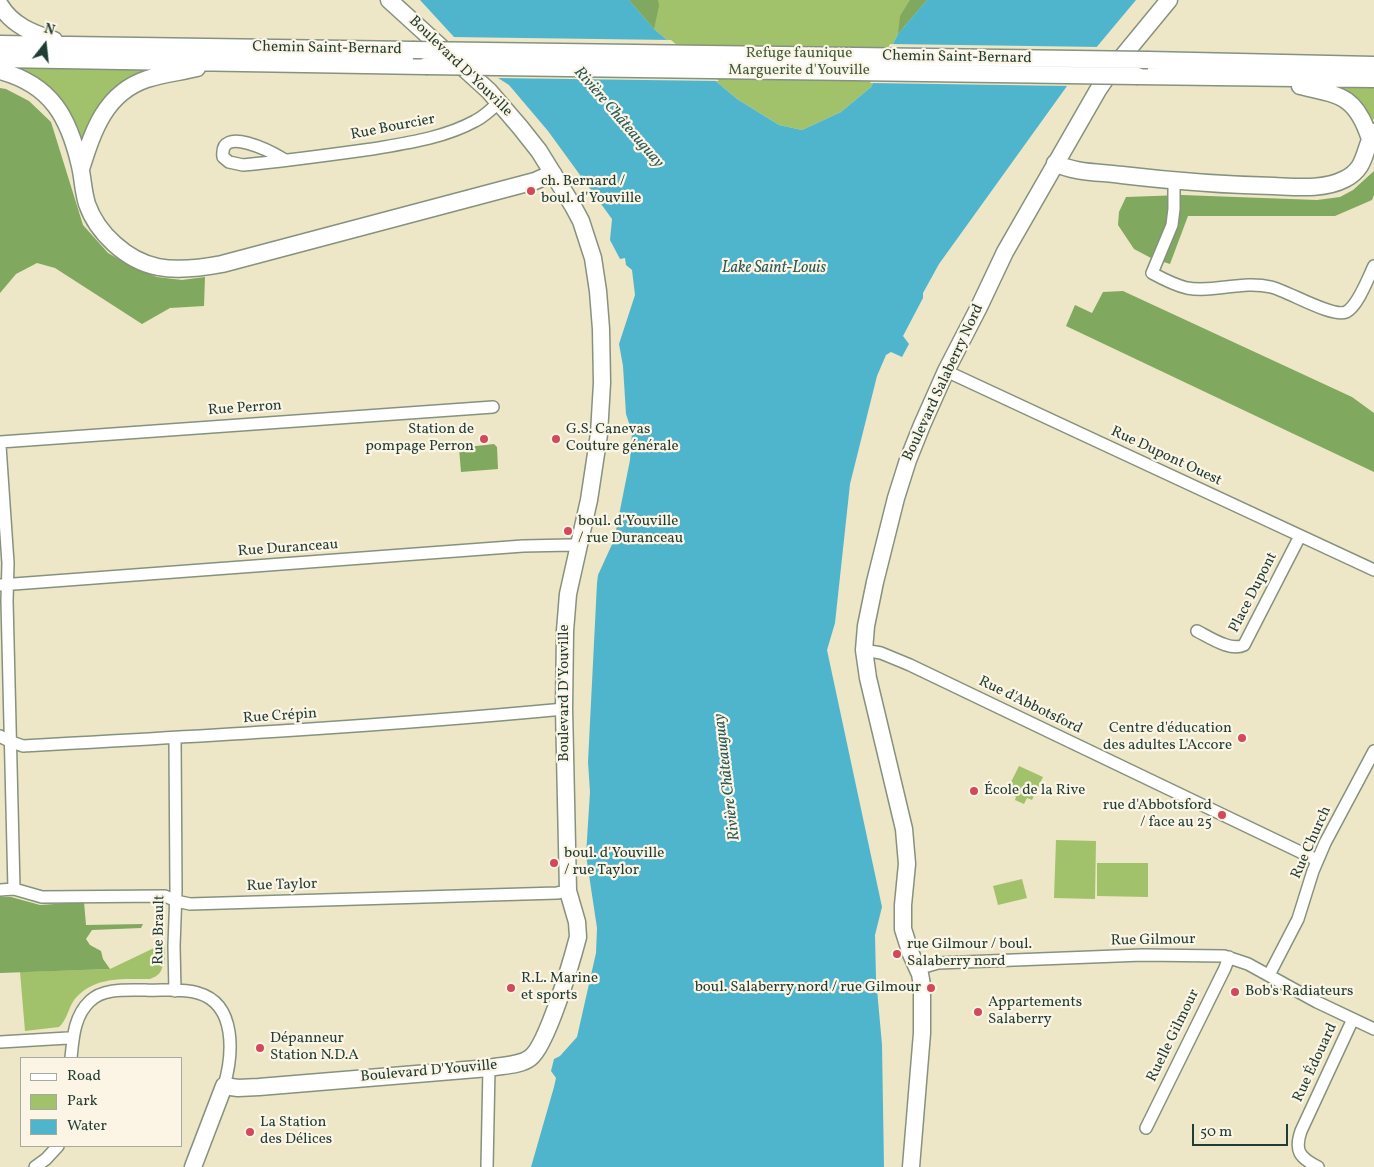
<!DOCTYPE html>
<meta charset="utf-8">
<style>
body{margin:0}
#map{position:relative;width:1374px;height:1167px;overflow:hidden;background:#ede6c7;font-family:Vollkorn,serif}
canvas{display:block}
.legend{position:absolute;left:20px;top:1057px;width:162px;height:90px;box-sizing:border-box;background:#fcf5e5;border:1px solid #a4ab9e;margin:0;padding:6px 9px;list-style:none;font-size:15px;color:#1f3d34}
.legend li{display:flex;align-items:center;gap:10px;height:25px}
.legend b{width:25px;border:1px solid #a4ab9e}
.north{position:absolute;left:20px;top:20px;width:50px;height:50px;-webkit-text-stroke:4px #fcf5e5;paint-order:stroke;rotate:16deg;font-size:14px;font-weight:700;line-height:20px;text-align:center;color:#1f3d34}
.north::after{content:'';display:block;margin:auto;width:18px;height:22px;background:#1f3d34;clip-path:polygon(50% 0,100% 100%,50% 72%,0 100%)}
.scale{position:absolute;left:1192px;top:1124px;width:96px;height:22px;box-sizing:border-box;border:2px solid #1f3d34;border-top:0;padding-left:6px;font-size:15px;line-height:18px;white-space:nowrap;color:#1f3d34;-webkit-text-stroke:4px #fcf5e5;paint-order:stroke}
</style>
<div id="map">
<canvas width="1374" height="1167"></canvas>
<ul class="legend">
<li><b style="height:6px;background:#fff"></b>Road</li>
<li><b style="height:14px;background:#a1c26a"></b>Park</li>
<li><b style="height:14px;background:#4fb5cd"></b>Water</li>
</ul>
<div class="north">N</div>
<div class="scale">50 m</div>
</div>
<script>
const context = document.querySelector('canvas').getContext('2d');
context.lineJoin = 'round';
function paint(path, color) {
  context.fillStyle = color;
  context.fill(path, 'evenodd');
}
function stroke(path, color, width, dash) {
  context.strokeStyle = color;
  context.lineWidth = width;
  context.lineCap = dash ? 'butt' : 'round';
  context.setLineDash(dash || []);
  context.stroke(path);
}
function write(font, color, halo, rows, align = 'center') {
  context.font = font + ' Vollkorn,serif';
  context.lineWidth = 4.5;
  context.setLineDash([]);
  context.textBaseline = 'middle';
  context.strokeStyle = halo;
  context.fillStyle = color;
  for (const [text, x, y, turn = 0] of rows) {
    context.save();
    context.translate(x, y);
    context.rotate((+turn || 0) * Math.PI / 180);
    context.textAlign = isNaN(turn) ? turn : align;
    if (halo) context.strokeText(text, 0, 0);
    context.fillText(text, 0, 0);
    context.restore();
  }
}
paint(new Path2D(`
 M629 0H927L898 34 871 87 841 112 802 130 779 125 737 99 654 29Z
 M9 67 156 70 99 106 86 130 81 145Z
 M1339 88H1374V118L1372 123Z
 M1019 766 1043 777 1032 800 1027 798 1024 804 1015 800 1016 797 1006 792Z
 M1056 840 1096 841 1095 899 1054 898Z
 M1097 863H1148V897L1097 896Z
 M1022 879 1027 898 998 905 993 886Z
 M165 947V964L163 965C161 973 158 976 150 979 123 979 93 976 74 1000 68 1009 67 1020 59 1027L25 1031 20 972 110 969 154 948Z`), '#a1c26a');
paint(new Path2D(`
 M629 0H658L659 6 654 29Z
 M910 0H927L898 34 900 16Z
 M0 88 6 89 29 101 51 122 83 225 108 253 136 269 157 277 182 280 205 277 204 306 170 308 142 324 55 268 37 263 16 274 0 293Z
 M1374 171V195L1372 200 1335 216H1188L1170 264 1151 258 1134 249 1118 225 1119 212 1126 197 1182 195 1317 200 1340 197 1353 190Z
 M1123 291 1352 397 1374 413V472L1066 326 1075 305 1092 313 1103 292Z
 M494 444 497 447 498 469 461 472 459 448Z
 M0 897H11L40 905 84 902 86 925 143 924 141 928 92 930 86 939 90 945 101 951 103 959 110 969 0 973Z`), '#80a85e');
paint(new Path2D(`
 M420 0H629L654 29 737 99 779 125 802 130 841 112 871 87 898 34 927 0H1136L1085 61 939 264 923 293V298L903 336 909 344 902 357 891 352 886 355 877 376 850 484 835 623 827 650 882 907 875 935 876 978 882 1045 884 1167H531L554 1087 556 1078 551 1071 554 1059 560 1056 577 1037 596 953 597 928 586 855 590 792 588 762 597 583 598 575 614 540 630 460 632 432 626 414 623 366 619 344 635 295 632 270 626 265 625 258 620 259 610 240 612 219 548 131 509 85 498 78 454 37Z`), '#4fb5cd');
paint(new Path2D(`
 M450 37 671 40 719 81 494 78Z
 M890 44 1100 47 1070 86 870 83Z`), '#ede6c7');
const street = new Path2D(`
 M285 160C272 152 219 124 223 157L229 162 243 165C286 161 329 155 372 149 407 143 444 138 475 121 485 116 492 109 499 102
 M1174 181V209L1172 225 1152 273C1163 279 1174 285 1187 288 1215 293 1242 280 1271 287 1288 291 1332 318 1346 312 1358 306 1368 278 1374 266
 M946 371 1374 570
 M0 442 493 407
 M0 446 8 563 7 601 14 889
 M0 585 523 546 571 545 579 546
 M1197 631C1209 637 1231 652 1244 645L1300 536
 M864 650 881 653 910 665 1317 860
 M0 736C7 741 15 743 23 746 203 736 384 726 564 709
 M0 890 14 889 42 897 165 896 176 901 190 904 557 893 568 891
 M917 969 938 963 1142 955 1224 956 1248 964 1317 1002 1374 1029
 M1269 975 1298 919 1313 871 1325 843 1374 751
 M175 991 174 946 176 891 175 739
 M0 1042 68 1038 73 1039
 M71 1058C73 1038 74 1016 90 1001 103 988 127 990 145 990 161 991 182 988 198 993 237 1004 233 1055 224 1086
 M1146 1128 1225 968 1229 957
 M35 1167 46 1159 58 1146
 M487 1167 489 1068
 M1318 1167C1300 1158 1294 1151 1301 1131L1353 1019`);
const secondary = new Path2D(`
 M0 5C12 25 32 33 54 40
 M0 44 413 50
 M0 59 426 66
 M1148 60 1374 65
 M0 71C52 85 69 118 80 166 83 179 83 191 87 204 97 233 127 261 158 267 179 271 201 268 222 264L535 181 553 173
 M1138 76 1374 79
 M1300 86C1341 95 1356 96 1370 139
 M1055 163C1075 173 1100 172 1122 175 1173 181 1223 185 1274 186 1297 187 1324 190 1345 179 1367 168 1363 150 1374 132
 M81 169C93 131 105 93 147 79 163 74 180 72 197 68
 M193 1167 224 1086 238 1088 259 1087 489 1068C503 1065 519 1066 530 1058 547 1046 572 960 578 937L577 922 568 891 564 709 565 631 568 594 589 500 599 434 602 383 601 329 598 291 593 258 581 221 573 206 539 151 520 127 489 91 389 0
 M911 1167 922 1033V985L920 974 911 954 903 929V905L907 864 904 829 868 678 864 650 866 626 875 582 896 498 908 460 922 425 946 371 979 307 1005 252 1098 90 1113 68 1169 0`);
stroke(street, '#86927e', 14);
stroke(secondary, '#86927e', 19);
stroke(street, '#fff', 11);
stroke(secondary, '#fff', 16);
const secondaryBridge = new Path2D(`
 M413 50 1148 60
 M426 66 1138 76`);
stroke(secondaryBridge, '#86927e', 19, []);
stroke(secondaryBridge, '#fff', 16);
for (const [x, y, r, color] of [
 [531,191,5,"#d1495b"],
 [484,439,5,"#d1495b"],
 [556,439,5,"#d1495b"],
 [568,531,5,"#d1495b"],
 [1242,738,5,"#d1495b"],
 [974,791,5,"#d1495b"],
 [1222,815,5,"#d1495b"],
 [554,863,5,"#d1495b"],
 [897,954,5,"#d1495b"],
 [511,988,5,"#d1495b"],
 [931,988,5,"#d1495b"],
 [1235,992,5,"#d1495b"],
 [978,1012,5,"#d1495b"],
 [260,1048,5,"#d1495b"],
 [250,1132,5,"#d1495b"]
]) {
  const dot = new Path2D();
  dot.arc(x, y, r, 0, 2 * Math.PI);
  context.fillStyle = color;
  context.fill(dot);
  stroke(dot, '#fcf5e5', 2);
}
write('15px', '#1f3d34', '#fcf5e5', [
 ["Chemin Saint-Bernard",327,49,1],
 ["Chemin Saint-Bernard",957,58,1],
 ["Boulevard D'Youville",460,67,44],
 ["Rue Bourcier",393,128,-11],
 ["Boulevard Salaberry Nord",944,383,-65],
 ["Rue Perron",245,409,-4],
 ["Rue Dupont Ouest",1166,457,25],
 ["Rue Duranceau",288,549,-4],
 ["Place Dupont",1254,593,-63],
 ["Boulevard D'Youville",565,693,-90],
 ["Rue d'Abbotsford",1030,706,26],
 ["Rue Crépin",280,717,-4],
 ["Rue Church",1312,843,-66],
 ["Rue Taylor",282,886,-2],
 ["Rue Brault",160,930,-89],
 ["Rue Gilmour",1153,941,-1],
 ["Ruelle Gilmour",1174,1036,-64],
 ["Rue Édouard",1316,1063,-65],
 ["Boulevard D'Youville",429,1072,-5]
]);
write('15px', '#405e42', '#fcf5e5', [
 ["Refuge faunique",799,54],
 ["Marguerite d'Youville",799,71]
]);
write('15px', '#1f3d34', '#fcf5e5', [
 ["ch. Bernard /",541,182],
 ["boul. d'Youville",541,199],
 ["Station de",474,430,"right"],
 ["pompage Perron",474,447,"right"],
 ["G.S. Canevas",566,430],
 ["Couture générale",566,447],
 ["boul. d'Youville",578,522],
 ["/ rue Duranceau",578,539],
 ["Centre d'éducation",1232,729,"right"],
 ["des adultes L'Accore",1232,746,"right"],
 ["École de la Rive",984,791],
 ["rue d'Abbotsford",1212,806,"right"],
 ["/ face au 25",1212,823,"right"],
 ["boul. d'Youville",564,854],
 ["/ rue Taylor",564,871],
 ["rue Gilmour / boul.",907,945],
 ["Salaberry nord",907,962],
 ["R.L. Marine",521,979],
 ["et sports",521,996],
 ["boul. Salaberry nord / rue Gilmour",921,988,"right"],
 ["Bob's Radiateurs",1245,992],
 ["Appartements",988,1003],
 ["Salaberry",988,1020],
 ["Dépanneur",270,1039],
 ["Station N.D.A",270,1056],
 ["La Station",260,1123],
 ["des Délices",260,1140]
], 'left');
write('italic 16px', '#2b5b5a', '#fcf5e5', [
 ["Rivière Châteauguay",618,118,49],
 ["Lake Saint-Louis",774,269],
 ["Rivière Châteauguay",728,777,-97]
]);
</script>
